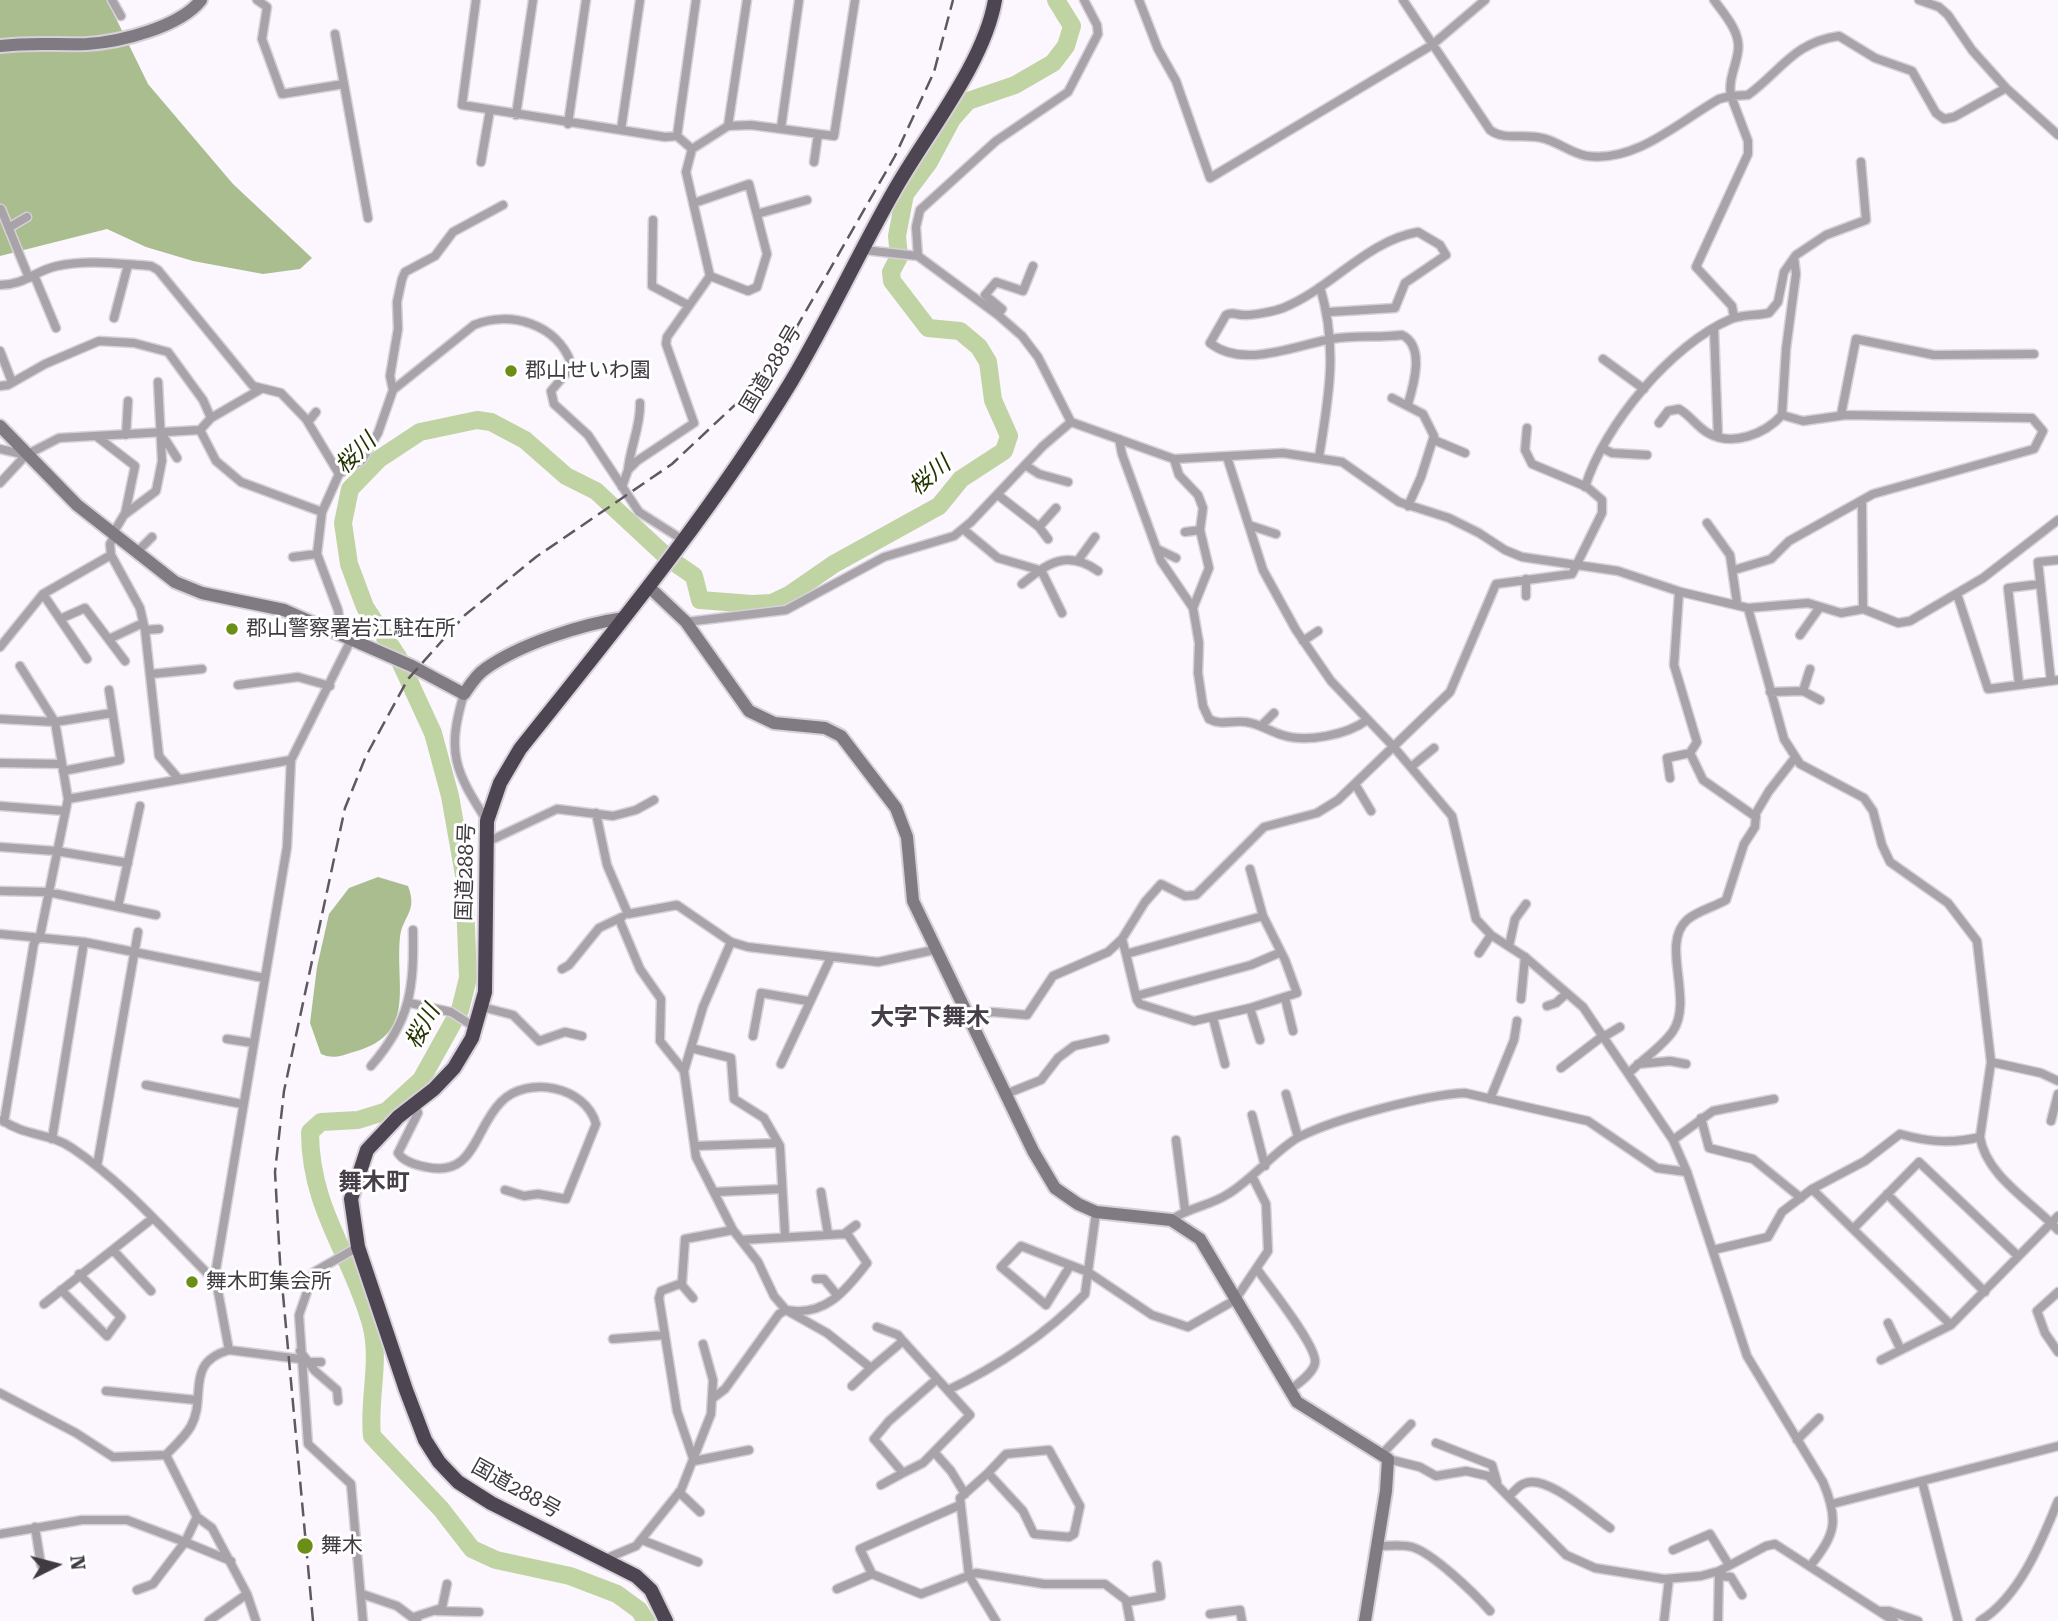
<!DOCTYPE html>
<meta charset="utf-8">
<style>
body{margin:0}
#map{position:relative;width:2058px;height:1621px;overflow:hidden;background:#fcf6fe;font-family:"Roboto Serif",serif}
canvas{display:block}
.north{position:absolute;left:21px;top:1530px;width:70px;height:70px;-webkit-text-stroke:5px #fff;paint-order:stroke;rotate:84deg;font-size:19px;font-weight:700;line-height:28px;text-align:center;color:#3f3b41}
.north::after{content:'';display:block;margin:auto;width:24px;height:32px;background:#3f3b41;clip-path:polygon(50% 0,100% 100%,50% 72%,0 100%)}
</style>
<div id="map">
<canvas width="2058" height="1621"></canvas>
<div class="north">N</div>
</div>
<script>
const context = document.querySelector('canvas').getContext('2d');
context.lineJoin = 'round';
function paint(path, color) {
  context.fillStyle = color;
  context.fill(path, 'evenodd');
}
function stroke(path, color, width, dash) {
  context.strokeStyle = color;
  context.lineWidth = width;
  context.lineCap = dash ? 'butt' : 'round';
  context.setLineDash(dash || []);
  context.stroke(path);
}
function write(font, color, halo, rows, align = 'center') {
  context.font = font + ' "Roboto Serif","Noto Sans JP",serif';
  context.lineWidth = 6;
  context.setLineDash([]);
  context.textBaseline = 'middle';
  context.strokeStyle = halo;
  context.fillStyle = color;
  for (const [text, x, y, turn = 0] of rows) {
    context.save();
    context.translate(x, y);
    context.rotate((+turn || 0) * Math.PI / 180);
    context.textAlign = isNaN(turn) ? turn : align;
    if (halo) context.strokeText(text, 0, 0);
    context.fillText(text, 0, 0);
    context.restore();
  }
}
paint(new Path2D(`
 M0 0H107L148 84 233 184 312 258 300 269 263 274 193 261 146 247 107 229 0 256Z
 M378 877 408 886C418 912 403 915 400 937 395 986 417 1033 357 1051 342 1055 335 1060 321 1054L310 1023 317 967 329 914 349 888Z`), '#aabd8e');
stroke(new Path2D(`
 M646 1621 639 1610 617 1594 570 1576 496 1560 472 1549 441 1509 372 1436C368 1399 381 1362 371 1324 352 1255 310 1209 310 1132L321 1122 358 1120 387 1111 421 1080 460 1010 468 978 464 875 450 796 433 733 398 657 365 607 349 564 343 523 350 489 379 459 420 432 477 420 491 422 525 440 566 476 596 491 668 558 694 576 700 600 752 604 772 603 789 595 834 564 939 506 961 479 1004 451 1009 436 993 400 988 362 979 347 960 331 928 328 892 281 891 272 899 257 897 236 905 194 929 162 952 119 968 101 1015 85 1053 63 1066 46 1072 26 1056 0`), '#c0d3a3', 18);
const street = new Path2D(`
 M112 0 121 16
 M257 0 267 7 262 39 282 94 344 84
 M476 0 462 105 665 137 677 136 692 149 728 126 751 125 834 136 855 0
 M1139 0 1158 49 1176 81 1210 178 1432 45 1485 0
 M1403 0 1490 130C1504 141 1524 133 1542 138 1557 141 1572 154 1587 156 1636 163 1680 121 1719 99L1731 96C1728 79 1736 67 1738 51 1741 32 1724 14 1714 0
 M1919 0 1939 7 1948 15 1972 50 2006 88 2058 135
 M335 34 368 218
 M516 115 533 0
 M568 124 586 0
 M728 126 747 0
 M781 128 799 0
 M621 130 640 0
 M677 136 696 0
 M481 162 490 110
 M814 162 818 134
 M694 203 749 184 767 254 757 287 748 291 710 276
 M1 209 29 278
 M757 214 807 200
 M653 220 652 286 688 305
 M10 227 27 217
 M864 250 918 256 998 315 1022 336 1038 357 1071 422 1174 459 1283 453 1342 462 1399 502 1449 518 1479 533 1505 550 1522 557 1618 571 1681 592 1748 608 1808 603 1841 613 1863 609 1898 623 1910 621 1983 578 2058 520
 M918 256 916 227 920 210 996 141 1068 92 1098 34 1097 25 1084 0
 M34 275 56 328
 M0 285C25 285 34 271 57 266 87 259 120 264 151 266L158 270 253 386 281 393 306 419 339 474
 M1329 312 1395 308 1405 283 1446 255 1440 245 1418 232C1366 241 1331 289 1283 308 1275 311 1256 315 1246 315 1238 316 1233 311 1226 315L1210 343C1243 369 1294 346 1331 339 1354 335 1379 338 1402 335 1425 346 1414 384 1408 404
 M998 315 1002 309 985 295 996 282 1023 291 1033 266
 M1734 317 1732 306 1696 267 1748 154V141L1731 96 1748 95C1780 72 1794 42 1839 36L1875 58 1912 71 1936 113 1944 119 1954 117 2006 88
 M114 318 128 265
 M1714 328 1718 437
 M0 351 12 382
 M1603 359 1644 389
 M0 386 8 385 45 364 99 341 134 343 168 352 203 400 211 418
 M393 390 474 325C510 310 557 324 571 363L569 370 551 391 554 404 588 435 639 512 683 540
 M1392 398 1423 414 1434 436 1421 477 1408 506
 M1782 415 1786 349 1796 274 1794 258
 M1841 415 1856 339 1934 355 2034 354
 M308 422 316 412
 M1659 423 1668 411 1679 409C1690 415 1697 427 1708 433 1732 447 1765 434 1782 415L1803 421 1846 415 2032 418 2043 431 2034 449 1873 494 1789 541 1771 559 1734 570
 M200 430 216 461 241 482 322 512
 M126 435 128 401
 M96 436 135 466 125 514
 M163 436 177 458
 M1119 439 1122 454 1161 561 1193 608
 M1434 440 1465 453
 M1602 448 1612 453 1647 455
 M0 449 26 455 59 438 200 430 211 418 261 389
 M1227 457 1263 570 1296 630 1331 681 1392 745 1452 816 1476 919 1491 935 1525 957 1583 1007 1673 1140 1687 1172 1747 1356 1823 1482C1839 1520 1836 1535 1810 1566
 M1319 457C1329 396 1338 347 1320 287
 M1174 459 1179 475 1198 495 1203 508 1200 530 1209 568 1193 608 1199 643 1198 673 1203 706 1209 719C1221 726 1233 720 1246 722 1260 724 1269 731 1282 735 1306 743 1347 735 1367 720
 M1025 465 1039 474 1068 482
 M628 470C630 447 641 426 640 403
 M0 483 26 455
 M622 487 628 470 637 461 694 423 666 344 667 337 710 276 686 172 692 149
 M1585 487C1604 425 1672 344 1731 319 1743 314 1756 316 1769 313L1778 302 1784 272 1796 255 1826 235 1866 220 1861 162
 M998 495 1039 527 1048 539
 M1862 501 1863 609
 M1707 523 1730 555 1737 603
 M1249 525 1276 534
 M1039 527 1056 508
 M963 529 998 558 1036 569 1043 574 1062 613
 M1185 532 1200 530
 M112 535 124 515 156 491 162 461 158 382
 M114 537 110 544 111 555 140 608 145 630 159 756 178 778
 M1157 549 1176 558
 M136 553 152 537
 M293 557 317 554
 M1079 559 1095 537
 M1022 584C1048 563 1067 549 1098 571
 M1679 592 1674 665 1697 742 1690 753 1703 780 1756 817
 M43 594 87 659
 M1957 594 1988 689 2058 680
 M1526 596V579
 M1748 608 1784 739 1800 764 1864 798 1873 811 1882 845 1890 862 1948 903 1977 941 1991 1062 1980 1137C1986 1176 2032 1202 2058 1230
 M60 619 85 608 125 661
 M686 622 786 610 884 557 954 536 971 522 1043 446 1071 422
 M145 630 159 629
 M1800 635 1820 607
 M342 636 338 610 317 554 322 512 339 474 362 460 378 433 393 390 390 376 398 329 397 302 402 279 405 272 435 256 453 232 503 205
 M109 639 143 623
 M1303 641 1318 631
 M0 647 43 594 111 555
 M20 666 55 722 112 713
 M151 674 202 669
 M2051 681 2038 562 2058 560
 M2019 684 2008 588 2040 584
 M238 685 298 677 330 686
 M1803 691 1810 669
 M1770 692 1803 691 1820 700
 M464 694C446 753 455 771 487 821
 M0 719 55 722 68 799 40 936 34 943 4 1122
 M1262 725 1274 713
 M0 763 62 764
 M1411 767 1434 748
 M63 771 120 760 109 690
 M1670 778 1667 758 1690 753
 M1355 784 1371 811
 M68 799 291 760
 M0 806 65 811
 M596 813 607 865 628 914 677 905 731 942 748 947 878 962 934 950
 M485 843 557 809 613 816 636 810 654 800
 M0 847 56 851 128 863
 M1250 869 1263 916
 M0 891 48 892 156 915
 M118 907 140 806
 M1263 916 1285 960 1297 993 1250 1008 1194 1021 1140 1004 1137 1000 1126 954Z
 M619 919 640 969 661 999 660 1041 684 1071
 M0 934 84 942 264 978
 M731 942 703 1007 684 1071 696 1157 733 1230 758 1262 774 1296 786 1310 827 1333 871 1368 903 1341 970 1415 923 1463 903 1473 874 1439 889 1421 937 1379
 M1509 946 1515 919 1526 904
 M1479 953 1491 935
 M1126 954 1122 939 1145 902 1161 884 1185 896 1196 895 1264 827 1317 813 1338 800 1450 692 1496 584 1572 574 1602 513V500L1587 487 1532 464 1525 450 1527 428
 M562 969 569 965 599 928 622 917
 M1136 996 1251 965 1279 953
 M1285 998 1293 1031
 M1521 999 1525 957
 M410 1003 451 1012 476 1028
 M1547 1006 1556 1003 1567 993
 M482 1007 513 1015 539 1041 565 1032 582 1036
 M1250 1008 1260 1040
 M967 1015 992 1012 1027 1015 1053 976 1108 952 1122 939
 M1213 1018 1225 1064
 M753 1036 761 993 808 1001
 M1605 1036 1620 1027
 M227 1039 253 1043
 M691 1048 731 1058 734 1099 764 1118 780 1146 785 1235
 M1991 1062 2041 1073 2058 1081
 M781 1064 831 957
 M1638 1064 1670 1061 1686 1064
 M371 1066C411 1020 414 988 413 930
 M1561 1068 1604 1035
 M1630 1072C1643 1059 1663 1046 1673 1031 1694 999 1660 944 1687 920 1697 911 1714 907 1726 900L1744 844 1755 827 1756 813 1769 791 1794 759
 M146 1085 242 1104
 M1006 1094 1041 1080 1058 1058 1074 1046 1105 1039
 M1286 1094 1298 1137
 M1490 1099 1514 1040 1517 1021
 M415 1103 418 1113 398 1153C404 1162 416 1165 426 1167 475 1178 474 1129 501 1102 527 1075 586 1086 596 1124L566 1199 538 1194 524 1196 505 1190
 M1252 1115 1265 1166
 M1701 1118 1709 1148 1753 1159 1801 1198
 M2 1120C24 1136 51 1133 72 1148 123 1182 164 1230 207 1273L215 1275
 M2051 1121 2058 1094
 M52 1139 84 942
 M1176 1140 1185 1210
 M1673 1140 1713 1111 1774 1099
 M695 1146 778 1143
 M97 1166 138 932
 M1812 1189 1951 1325 2058 1216
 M714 1192 782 1189
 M821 1192 828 1234
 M1887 1194 1985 1292
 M1171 1220C1189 1207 1210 1206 1228 1194 1253 1179 1278 1148 1299 1137 1337 1118 1424 1095 1465 1093L1588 1121 1657 1168 1687 1172
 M1854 1228 1919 1162 2017 1255
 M733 1230 685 1239 682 1283 661 1291 659 1298 677 1411 694 1461 749 1450
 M844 1234 856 1225
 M358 1247 314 1272 299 1315 308 1444 351 1484 363 1621
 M113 1250 151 1291
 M1713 1250 1768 1237 1782 1212 1812 1189 1865 1161 1900 1134C1928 1142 1952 1144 1980 1137
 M1070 1266 1046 1305 1001 1267 1021 1246 1088 1272 1152 1315 1188 1327 1235 1300 1268 1251 1266 1204 1253 1178
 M1257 1269C1268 1285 1318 1347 1315 1363 1313 1374 1297 1384 1289 1391
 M816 1279H824L837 1295
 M681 1284 693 1298
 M61 1290 107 1336 121 1317 79 1274
 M2058 1292 2037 1311 2045 1333 2058 1352
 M44 1304 153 1218
 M1888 1323 1901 1350
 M877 1327 898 1335 903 1341
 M613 1339 664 1335
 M229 1350 300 1359
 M300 1351 315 1371 337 1390 338 1401
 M1881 1360 1951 1325
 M310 1362H321
 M852 1386 871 1368
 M948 1390C997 1367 1048 1333 1085 1294L1096 1212
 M106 1391 196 1400
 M0 1393 76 1433 113 1457 166 1455
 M713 1398 725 1389 779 1314 786 1310C824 1317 845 1292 867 1263L848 1235 844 1234 741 1240
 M1797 1440 1819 1418
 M1436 1443 1492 1465 1497 1482
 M1049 1450 1080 1506 1074 1534 1069 1537 1034 1534 1023 1511 988 1473 1006 1454Z
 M935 1453 951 1471 965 1494
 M1382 1454 1411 1424
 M1388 1459 1420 1467 1436 1476 1466 1471 1488 1476 1566 1555 1595 1568 1664 1579 1701 1576 1719 1571 1766 1546 1775 1544 1894 1621
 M988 1473 960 1498 969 1576 996 1621
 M1922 1481 1958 1621
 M881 1485 903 1473
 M679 1492 700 1512
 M1510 1495C1514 1492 1518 1486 1523 1484 1545 1472 1592 1516 1610 1528
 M1832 1504 2058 1446
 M960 1505 860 1549 872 1574 921 1594 976 1573 1044 1584H1105L1126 1600 1130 1621
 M197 1517 212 1528 247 1594 209 1621
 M35 1527 41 1565
 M0 1534 82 1520H127L185 1542 197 1517 166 1455C174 1446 185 1437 191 1426 207 1397 184 1363 229 1350L215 1275 287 847 291 760 351 640
 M642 1540 698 1562
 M1378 1546C1389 1546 1401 1544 1412 1547 1433 1553 1475 1594 1490 1611
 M1673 1550 1710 1534 1729 1565
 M605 1559 636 1546 681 1490 711 1414 713 1380 703 1344
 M1719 1576 1731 1577 1742 1595
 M837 1589 872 1574
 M137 1590 153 1584 185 1542 231 1561
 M247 1594 256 1621
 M362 1594 397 1606 417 1621
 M1127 1602 1161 1596 1157 1565
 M437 1611 479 1612
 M1880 1611H1889L1918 1621
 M1210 1614 1240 1610 1242 1621
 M414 1617 442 1608 447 1584
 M1664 1621 1669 1579
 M1718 1621 1719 1571
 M1980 1621C2019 1597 2041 1543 2058 1501`);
const secondary = new Path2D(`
 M0 46C31 42 57 45 87 44 120 42 180 27 201 0
 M0 426 77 505 175 582 202 593 284 610 412 666 464 694C470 685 476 675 485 669 520 644 582 624 624 618
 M648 586 686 622 749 711 774 723 825 728 841 736 896 808 907 837 913 901 1033 1151 1055 1188 1078 1204 1096 1212 1171 1220 1200 1239 1297 1402 1388 1459 1386 1491 1365 1621`);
const highway = new Path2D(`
 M666 1621 651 1590 636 1576 491 1503 458 1482 439 1462 425 1440 406 1390 358 1247 351 1199 367 1150 398 1117 434 1089 454 1068 472 1038 485 992 487 821 500 783 520 749C614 631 712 512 791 382 828 320 858 254 894 191 926 134 984 64 995 0`);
stroke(street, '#d6d1d8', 11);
stroke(secondary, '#d6d1d8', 16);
stroke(highway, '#d6d1d8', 18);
stroke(street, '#a7a3a9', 8);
stroke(secondary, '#807a83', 12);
stroke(highway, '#4d4551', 14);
stroke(new Path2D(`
 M313 1621 280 1262 275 1172 284 1091 345 808 366 756 408 679 465 615 536 557 672 464 754 387 795 330 895 156 934 72 953 0`), '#5e5960', 2.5, [14, 7]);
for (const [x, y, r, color] of [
 [511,371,7,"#6b8e16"],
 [232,629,7,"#6b8e16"],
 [192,1282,7,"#6b8e16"],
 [305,1546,9,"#6b8e16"]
]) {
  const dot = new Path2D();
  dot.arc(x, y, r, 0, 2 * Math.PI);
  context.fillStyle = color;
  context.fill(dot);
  stroke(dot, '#fff', 2.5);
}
write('21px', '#3f3b41', '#fff', [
 ["国道288号",771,369,-59],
 ["国道288号",466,872,-88],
 ["国道288号",516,1489,29]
]);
write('21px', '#3f3b41', '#fff', [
 ["郡山せいわ園",525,371],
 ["郡山警察署岩江駐在所",246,629],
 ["舞木町集会所",206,1282],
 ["舞木",321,1546]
], 'left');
write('italic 23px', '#243400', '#fff', [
 ["桜川",356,454,-45],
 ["桜川",930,476,-40],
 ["桜川",423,1027,-61]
]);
write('bold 24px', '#463e49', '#fff', [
 ["大字下舞木",930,1018],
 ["舞木町",374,1183]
]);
</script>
